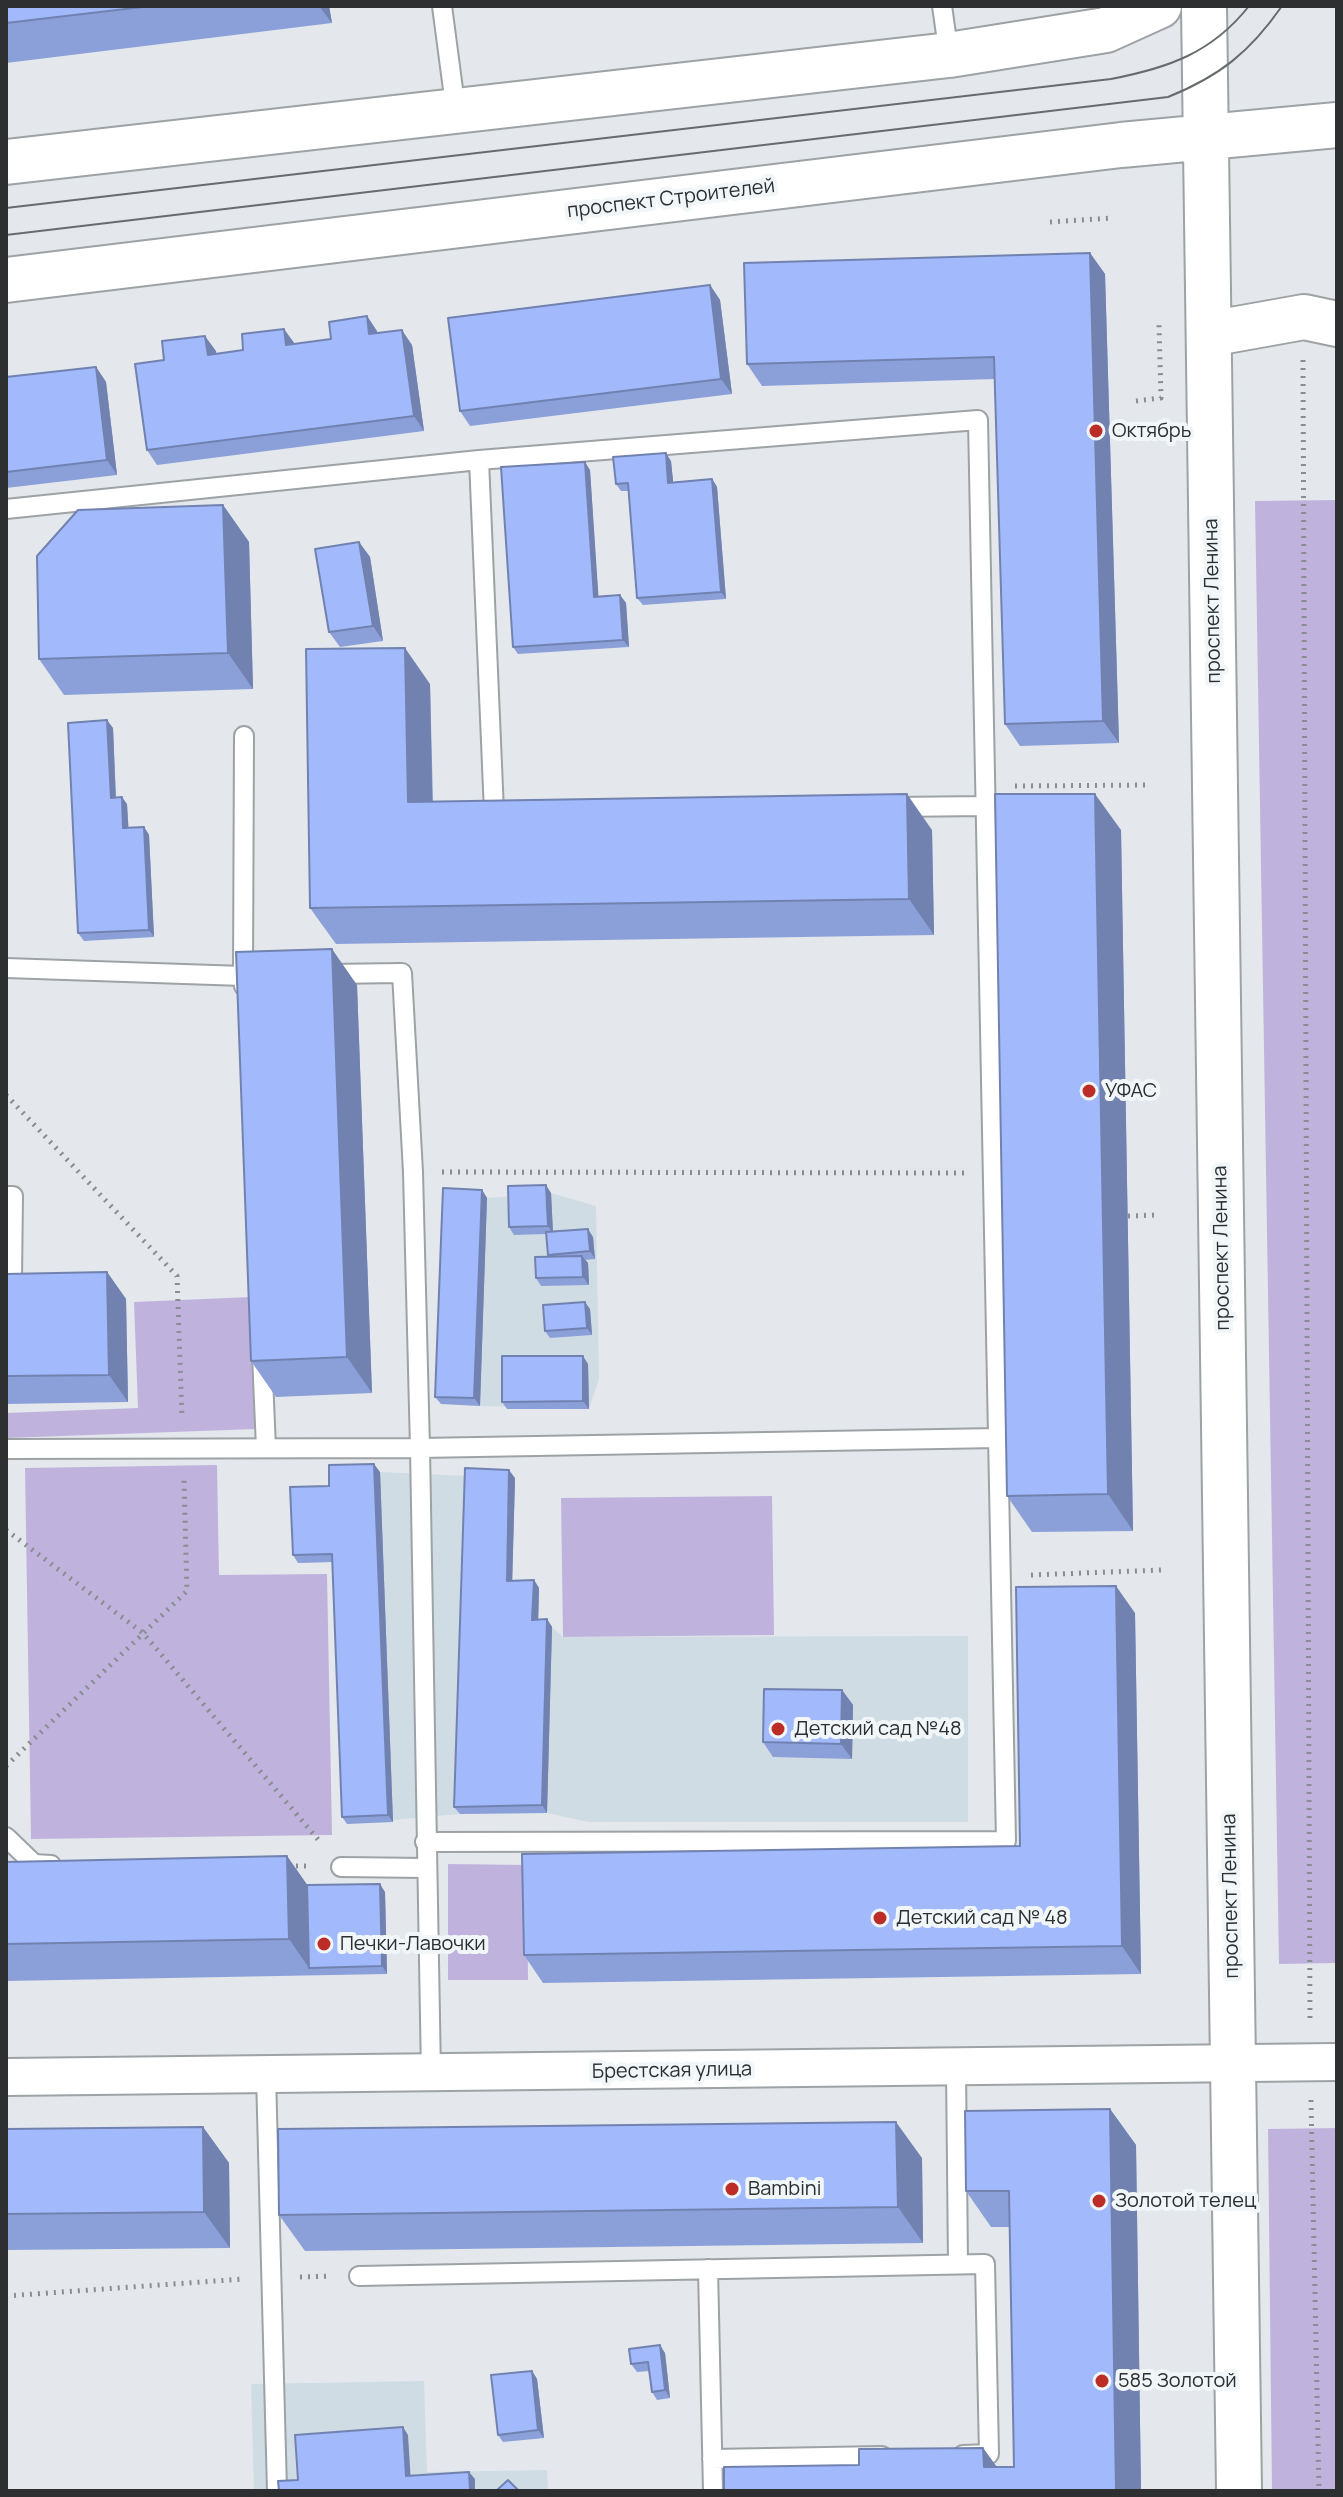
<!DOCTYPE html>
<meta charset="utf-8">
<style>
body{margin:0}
#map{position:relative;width:1343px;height:2497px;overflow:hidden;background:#e4e8ec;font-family:Manrope,sans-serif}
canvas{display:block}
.frame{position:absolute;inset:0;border:8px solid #2d2f30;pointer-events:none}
</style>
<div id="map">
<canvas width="1343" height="2497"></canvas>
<div class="frame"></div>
</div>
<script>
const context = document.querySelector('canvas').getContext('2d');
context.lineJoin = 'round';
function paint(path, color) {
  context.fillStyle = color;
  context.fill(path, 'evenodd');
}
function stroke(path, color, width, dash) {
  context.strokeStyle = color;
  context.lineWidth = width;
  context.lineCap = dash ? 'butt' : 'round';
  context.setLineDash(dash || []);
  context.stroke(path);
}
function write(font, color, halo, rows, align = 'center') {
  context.font = font + ' Manrope,sans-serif';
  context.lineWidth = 8;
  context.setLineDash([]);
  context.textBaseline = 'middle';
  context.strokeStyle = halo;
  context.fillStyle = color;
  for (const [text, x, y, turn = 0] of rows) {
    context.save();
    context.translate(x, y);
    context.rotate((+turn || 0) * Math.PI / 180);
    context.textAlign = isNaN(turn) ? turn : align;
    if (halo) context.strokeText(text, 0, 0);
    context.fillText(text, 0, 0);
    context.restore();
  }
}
paint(new Path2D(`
 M551 1193 596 1206 599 1379 589 1409 480 1406 487 1198Z
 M380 1472 515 1478 512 1588H539L538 1627H552L563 1637 968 1636V1822H588L547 1813 460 1814 347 1824 337 1562 298 1563 296 1495 334 1493V1473Z
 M424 2381 427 2472 547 2470 548 2491H254L251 2384Z`), '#d0dce4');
paint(new Path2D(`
 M1337 500V1963L1279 1964 1255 501Z
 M251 1297 256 1429 7 1438 6 1413 138 1408 134 1302Z
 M217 1465 219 1575 327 1574 332 1835 31 1839 25 1468Z
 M772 1496 774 1635 563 1637 561 1498Z
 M448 1864 527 1865 528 1980H448Z
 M1337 2128V2491H1272L1268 2129Z`), '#bfb3dd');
const service = new Path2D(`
 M442 6 456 112
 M942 6 949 55
 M479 460 494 812H507
 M6 509 479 460 978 420 1006 1841 425 1842
 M892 807 985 806
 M6 968 243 976 244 986
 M243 973 244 736
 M326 974 402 973 413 1172 420 1448 998 1438
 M6 1196H13L12 1279
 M262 1355 266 1448
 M6 1449 420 1448 431 2074
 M6 1837 34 1864 51 1865
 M341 1867 425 1868
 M956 2068 958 2264
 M266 2075 277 2491
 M708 2269 713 2491
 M359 2276 985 2264 989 2454 963 2455
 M712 2459 882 2456`);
const minor = new Path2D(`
 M6 2077 1337 2062`);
const primary = new Path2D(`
 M1204 6 1239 2491
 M6 162 949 55 1106 30 1159 6
 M6 280 1121 145 1337 125
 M1209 334 1304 317 1337 324`);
stroke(service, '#9da2a5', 22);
stroke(minor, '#9da2a5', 40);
stroke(primary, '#9da2a5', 48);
stroke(new Path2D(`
 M1050 222 1113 218
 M1303 360 1310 2022
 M1136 401 1161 398 1159 325
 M1015 786 1150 785
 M6 1095 177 1276 182 1418
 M442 1172 964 1173
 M1128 1216 1156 1215
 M6 1530 143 1633 321 1843
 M1031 1575 1162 1570
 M6 1766 187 1591 184 1480
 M288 1866H310
 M1311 2100 1319 2491
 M300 2277 330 2276
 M6 2296 243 2279`), '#8a8d90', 5, [2, 6]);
stroke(service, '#fff', 18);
stroke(minor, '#fff', 36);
stroke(primary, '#fff', 44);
stroke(new Path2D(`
 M6 208 1111 79C1168 68 1212 53 1249 6
 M6 235 1168 97C1220 76 1250 52 1282 6`), '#686b6d', 2);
paint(new Path2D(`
 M6 6H329L332 23 6 63Z
 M1090 253 1105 274 1119 743 1020 746 1005 724 995 379 762 386 747 364Z
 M710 285 720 300 732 394 470 426 460 411Z
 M367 316 377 332 412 345 424 431 157 465 147 450 164 360 216 351V354L331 339Z
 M96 367 106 382 117 475 6 488V377Z
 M671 461 673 482 712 479 717 487 726 599 643 605 637 598 628 491H621L616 484Z
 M590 470 598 596 620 595 626 603 629 647 518 654 513 647Z
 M223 505 249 542 253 689 64 695 39 659Z
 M359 542 370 557 383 641 340 647 329 632Z
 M430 684 433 801 932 830 934 935 336 944 310 908Z
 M113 728 116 797 127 804 128 828 144 827 149 835 154 937 84 941 78 933Z
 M1121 830 1133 1531 1032 1532 1007 1496Z
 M357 985 372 1393 276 1397 251 1361Z
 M482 1190 487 1198 480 1406 441 1404 435 1397Z
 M551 1193 553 1232 593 1237 595 1259 585 1260 588 1263 589 1285 541 1286 536 1278 549 1256 546 1234 514 1235 509 1227Z
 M107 1272 126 1299 128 1402 6 1404V1274Z
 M590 1309 592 1335 550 1338 545 1331Z
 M588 1364 589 1409H507L502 1402Z
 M380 1472 393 1822 347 1824 342 1817 332 1562 298 1563 293 1555 329 1486Z
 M515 1478 512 1581 534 1580 539 1588 538 1620 547 1619 552 1627 547 1813 460 1814 454 1807Z
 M1135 1613 1141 1974 543 1983 524 1955 1020 1846Z
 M842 1690 853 1705 852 1759 773 1757 763 1742Z
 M287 1856 307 1885 385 1892 387 1974 6 1981V1862Z
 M1110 2109 1136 2145 1141 2491H724L983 2448 997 2467H1014L1010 2227H991L966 2191Z
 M203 2127 229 2163 230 2248 6 2250V2129Z
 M922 2158 923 2243 305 2251 279 2215Z
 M665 2353 670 2398 657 2400 652 2392 649 2371 637 2372 631 2364Z
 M532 2371 537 2379 544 2438 503 2442 498 2435Z`), '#8ba0d9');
paint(new Path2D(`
 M319 6H329L332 23Z
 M1090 253 1105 274 1119 743 1103 721Z
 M710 285 720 300 732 394 721 379Z
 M367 316 377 331 380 349 369 334Z
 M284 329 295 344 286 345Z
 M402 330 412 345 424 431 414 416Z
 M205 336 216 351 218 370 208 355Z
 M96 367 106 382 117 475 107 460Z
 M666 453 671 461 674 490 668 483Z
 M585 462 590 470 599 604 594 597Z
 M712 479 717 487 726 599 721 592Z
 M223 505 249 542 253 689 228 653Z
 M359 542 370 557 383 641 373 626Z
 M620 595 626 603 629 647 623 640Z
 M405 648 430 684 433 838 408 802Z
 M107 720 113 728 116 805 111 798Z
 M907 794 932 830 934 935 909 899Z
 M1095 794 1121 830 1133 1531 1108 1494Z
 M122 797 127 804 129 836 123 828Z
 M144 827 149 835 154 937 149 930Z
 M332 949 357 985 372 1393 347 1357Z
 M546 1185 551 1193 553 1234 548 1226Z
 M482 1190 487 1198 480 1406 474 1398Z
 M588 1229 593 1237 595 1259 590 1251Z
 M582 1256 588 1263 589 1285 583 1277Z
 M107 1272 126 1299 128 1402 109 1375Z
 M585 1302 590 1309 592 1335 587 1328Z
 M583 1356 588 1364 589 1409 583 1401Z
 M374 1464 380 1472 393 1822 388 1815Z
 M509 1470 515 1478 512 1589 507 1581Z
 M534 1580 539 1588 538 1628 532 1620Z
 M1116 1586 1135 1613 1141 1974 1122 1946Z
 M547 1619 552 1627 547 1813 542 1805Z
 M842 1690 853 1705 852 1759 841 1744Z
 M287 1856 313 1893 309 1968 289 1939Z
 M380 1884 385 1892 387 1974 382 1966Z
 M1110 2109 1136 2145 1141 2491H1116Z
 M896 2122 922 2158 923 2243 898 2207Z
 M203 2127 229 2163 230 2248 204 2212Z
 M660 2345 665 2353 670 2398 665 2390Z
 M532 2371 537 2379 544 2438 538 2430Z
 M403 2427 408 2435 411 2483 406 2476Z
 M983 2448 1009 2484 984 2467Z
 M469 2472 475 2479V2491H470Z`), '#7182b0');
const building = new Path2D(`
 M6 6H151L6 23Z
 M1090 253 1103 721 1005 724 994 357 747 364 744 263Z
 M710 285 721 379 460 411 448 318Z
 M367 316 369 334 402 330 414 416 147 450 135 364 164 360 162 341 205 336 208 355 243 350 242 334 284 329 286 345 331 339 329 322Z
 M96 367 107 460 6 472V377Z
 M666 453 668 483 712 479 721 592 637 598 628 483 616 484 613 457Z
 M585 462 594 597 620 595 623 640 513 647 501 467Z
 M223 505 228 653 39 659 37 556 78 510Z
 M359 542 373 626 329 632 315 549Z
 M405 648 408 802 907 794 909 899 310 908 306 649Z
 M107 720 111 798 122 797 123 828 144 827 149 930 78 933 68 723Z
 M995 794H1095L1108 1494 1007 1496Z
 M332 949 347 1357 251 1361 236 952Z
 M546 1185 548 1226 509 1227 508 1186Z
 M443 1188 482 1190 474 1398 435 1397Z
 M588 1229 590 1251 548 1255 546 1232Z
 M582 1256 583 1277 536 1278 535 1257Z
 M107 1272 109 1375 6 1376V1274Z
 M585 1302 587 1328 545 1331 543 1305Z
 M502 1356H583V1401L502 1402Z
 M374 1464 388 1815 342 1817 332 1554 293 1555 290 1487 329 1486V1465Z
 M465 1468 509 1470 507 1581 534 1580 532 1620 547 1619 542 1805 454 1807Z
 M1116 1586 1122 1946 524 1955 522 1854 1020 1846 1016 1587Z
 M764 1689 842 1690 841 1744 763 1742Z
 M287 1856 289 1939 6 1944V1862Z
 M380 1884 382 1966 309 1968 307 1885Z
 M1110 2109 1116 2491H724V2467L859 2465V2449L983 2448 984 2467H1014L1009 2191H966L965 2111Z
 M896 2122 898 2207 279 2215 278 2129Z
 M203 2127 204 2212 6 2214V2129Z
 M660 2345 665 2390 652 2392 648 2362 631 2364 629 2349Z
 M532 2371 538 2430 498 2435 491 2375Z
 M403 2427 406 2476 469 2472 470 2491H279L278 2481 298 2480 295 2435Z
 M508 2480 519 2491H496Z`);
paint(building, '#a2bafc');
stroke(building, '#7182b0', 2);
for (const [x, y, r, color] of [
 [1096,431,8,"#bc2d27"],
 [1089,1091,8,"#bc2d27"],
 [778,1729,8,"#bc2d27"],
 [880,1918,8,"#bc2d27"],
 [324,1944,8,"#bc2d27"],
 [732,2189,8,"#bc2d27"],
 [1099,2201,8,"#bc2d27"],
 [1102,2381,8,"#bc2d27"]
]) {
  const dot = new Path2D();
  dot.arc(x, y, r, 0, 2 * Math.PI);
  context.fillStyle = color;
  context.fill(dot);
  stroke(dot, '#f1f6f9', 3);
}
write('20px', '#2d2f30', '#f1f6f9', [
 ["проспект Строителей",671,199,-7],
 ["проспект Ленина",1213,601,-91],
 ["проспект Ленина",1222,1248,-91],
 ["проспект Ленина",1231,1896,-91],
 ["Брестская улица",672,2071,-1]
]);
write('20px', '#2d2f30', '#f1f6f9', [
 ["Октябрь",1112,431],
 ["УФАС",1105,1091],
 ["Детский сад №48",794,1729],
 ["Детский сад № 48",896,1918],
 ["Печки-Лавочки",340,1944],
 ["Bambini",748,2189],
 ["Золотой телец",1115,2201],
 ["585 Золотой",1118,2381]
], 'left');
</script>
